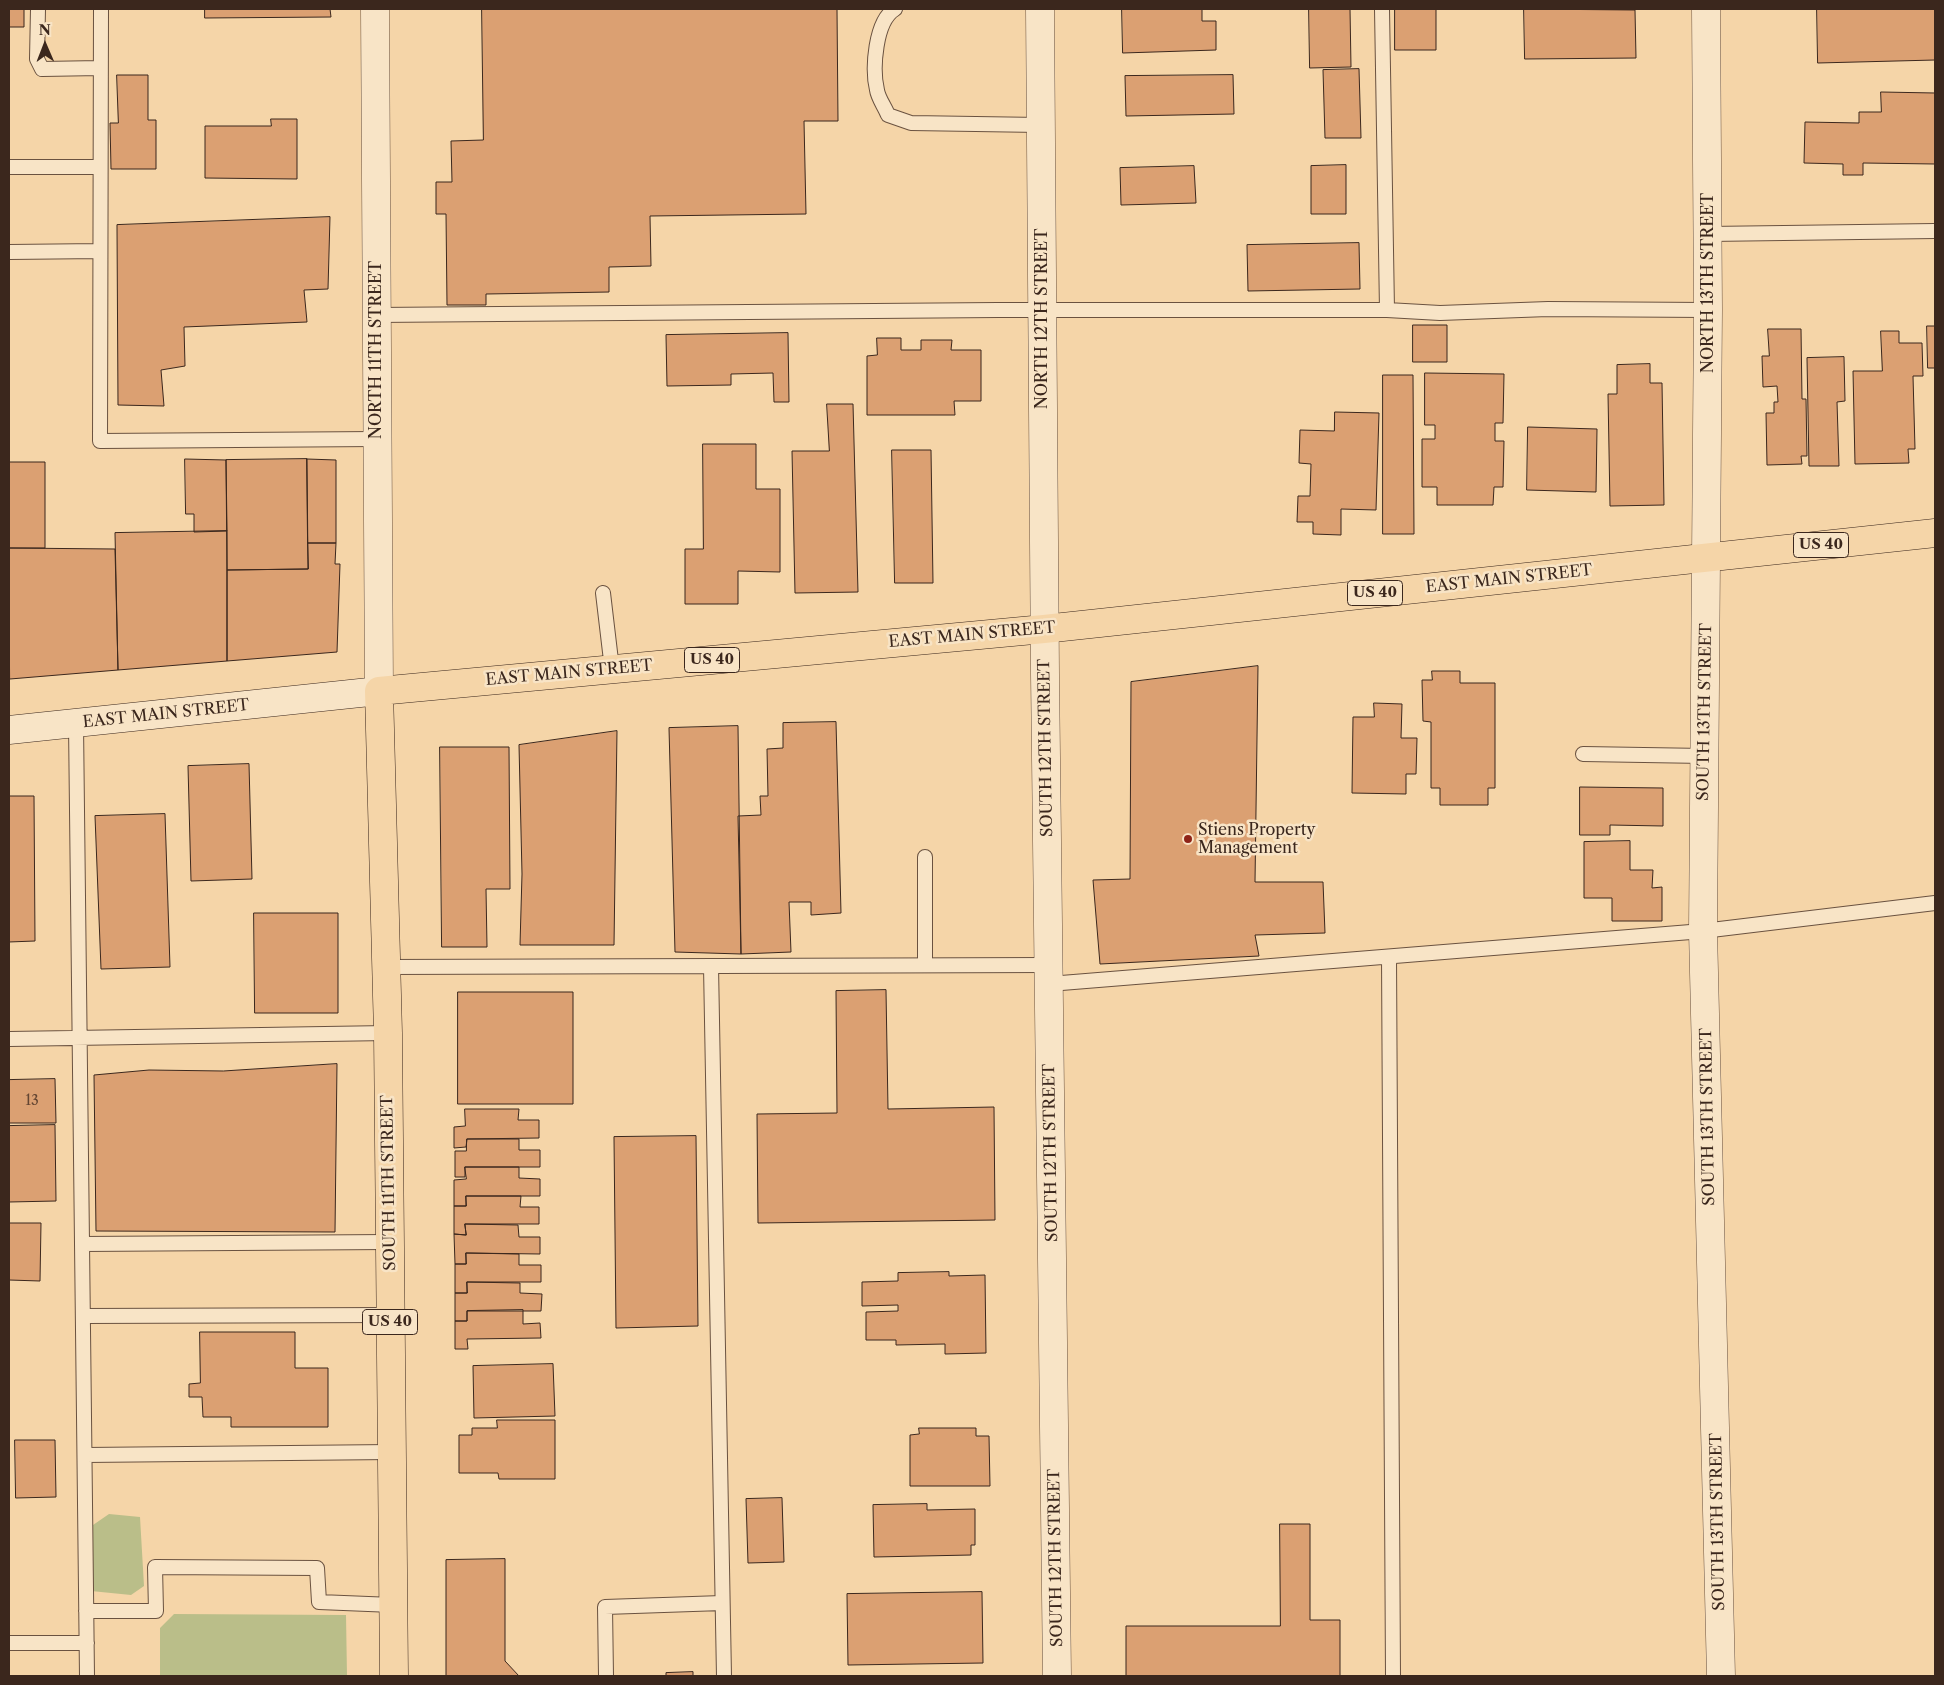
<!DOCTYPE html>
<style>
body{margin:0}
#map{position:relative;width:1944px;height:1685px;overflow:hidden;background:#f5d5a8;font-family:"Libre Caslon Text",serif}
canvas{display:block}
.frame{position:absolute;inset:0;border:10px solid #3b271d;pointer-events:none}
.north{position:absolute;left:20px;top:20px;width:50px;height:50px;-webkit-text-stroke:4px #f8e4c6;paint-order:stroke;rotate:359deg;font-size:14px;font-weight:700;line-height:20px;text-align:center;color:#3b271d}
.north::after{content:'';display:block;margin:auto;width:18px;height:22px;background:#3b271d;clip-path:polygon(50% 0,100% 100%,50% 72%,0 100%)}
</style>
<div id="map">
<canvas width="1944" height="1685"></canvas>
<div class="frame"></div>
<div class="north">N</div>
</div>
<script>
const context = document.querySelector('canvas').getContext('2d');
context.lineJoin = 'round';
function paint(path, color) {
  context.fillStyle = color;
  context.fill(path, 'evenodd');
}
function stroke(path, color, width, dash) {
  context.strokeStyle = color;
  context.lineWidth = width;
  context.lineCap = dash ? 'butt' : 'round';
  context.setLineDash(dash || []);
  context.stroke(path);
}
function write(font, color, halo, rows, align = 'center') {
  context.font = font + ' "Libre Caslon Text",serif';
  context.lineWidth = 5;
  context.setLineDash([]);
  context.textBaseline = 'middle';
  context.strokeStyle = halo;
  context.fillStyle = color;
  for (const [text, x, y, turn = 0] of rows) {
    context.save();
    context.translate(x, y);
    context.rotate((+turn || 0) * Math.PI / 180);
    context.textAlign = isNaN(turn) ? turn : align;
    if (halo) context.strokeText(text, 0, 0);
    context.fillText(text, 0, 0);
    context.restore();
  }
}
paint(new Path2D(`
 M109 1514 140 1517 144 1586 131 1595 91 1591 93 1525Z
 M174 1614 346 1615 347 1676H160V1628Z`), '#babe89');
const building = new Path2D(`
 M9 9H24V27H9Z
 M205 9H330L331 17 205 18Z
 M482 9H837L838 121H804L806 214 650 216 651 266 609 267V292L486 294V305H447L446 214H436V182H452L451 141 483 140Z
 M1122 9H1202V21H1216V50L1123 53Z
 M1309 9H1350L1351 67 1310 68Z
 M1395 9H1436V50H1395Z
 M1524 9 1635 10 1636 58 1525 59Z
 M1817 9H1935V60L1818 63Z
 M1359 69 1361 138H1325L1323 70Z
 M117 75H148V120H156V169H111L110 123H118Z
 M1233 75 1234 114 1126 116 1125 76Z
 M1881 92 1935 93V164L1863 163V175H1843V164L1804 163 1805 122 1859 123V112H1881Z
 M271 119H297V179L205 178V126H271Z
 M1346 165V214H1311V166Z
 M1194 166 1196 203 1121 205 1120 168Z
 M330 217 328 289 304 290 307 322 184 327 185 366 161 370 164 406 118 405 117 225Z
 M1359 243 1360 289 1248 291 1247 245Z
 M1413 325H1447V362H1413Z
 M1927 326H1935V368H1928Z
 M1768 329H1801L1802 399H1806L1807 456H1801L1802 464 1767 465 1766 413H1774V402H1778L1777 386 1763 387 1762 356H1769Z
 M1881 331H1899V343H1922L1923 376H1913L1915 449H1908L1909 463 1855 464 1853 371H1882Z
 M788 333 789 402H774L773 373 731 374V385L667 386 666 335Z
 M877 338H901V350H921V340H952L951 350H981V401H954L955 415H867V356L877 355Z
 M1844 357 1845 401 1837 402 1839 466H1809L1807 358Z
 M1650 364V383H1662L1664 505 1610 506 1608 394H1617V365Z
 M1425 373 1504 374 1503 423H1495V441H1504L1503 487H1494L1493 505H1437V487H1422V439H1435V425H1425Z
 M1383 375H1413L1414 534H1383Z
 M827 404H853L858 592 795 593 792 451H829Z
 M1335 412 1379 413 1376 510 1341 509V535L1313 534V522H1297L1298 496H1310L1311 464 1299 463 1300 430 1334 431Z
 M1528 427 1597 429 1596 492 1527 490Z
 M703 444H756V489H780V572L738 571V604H685V549H703Z
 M892 450H931L933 583H895Z
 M185 459 226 460 227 531 194 532V514H186Z
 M307 459 336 460V543H308Z
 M307 459 308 569 227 570 226 460Z
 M9 462H45V548H9Z
 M227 531V661L118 670 115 533Z
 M308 543H336L335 564H340L337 652 227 661V570L308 569Z
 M9 548 115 549 118 670 10 679Z
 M1258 666 1255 882H1323L1325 933 1255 935 1259 956 1100 964 1093 880 1130 879 1131 682Z
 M1432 671H1460V683H1495V788H1488V805H1440V788H1431V722L1423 721 1422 680H1432Z
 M1374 703 1402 704 1401 738H1417L1416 774H1406V794L1352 793 1353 717H1374Z
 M836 722 841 913 811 915V902H789L791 952 741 954 738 816 761 815 760 796H768L767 749 783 748V723Z
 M738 726 741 954 675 952 669 728Z
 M617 731 614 945H520L522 874 519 745Z
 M440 747H509L510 889H486L487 947H442Z
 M249 764 252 879 191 881 188 766Z
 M1580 787 1663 788V826L1610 825V835H1580Z
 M9 796H34L35 941 9 942Z
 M165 814 170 967 101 969 95 816Z
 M1630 841V870H1653L1652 888 1662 887V921H1612V898H1584V842Z
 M254 913H338V1013H255Z
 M886 990 888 1109 994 1107 995 1220 758 1223 757 1114 837 1113 836 991Z
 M458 992H573V1104H458Z
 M337 1064 335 1232 96 1231 94 1075 149 1070 223 1071Z
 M55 1079 56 1123H9V1080Z
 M465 1109H519L518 1120H539V1138L467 1139 466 1147 454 1148V1127L465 1126Z
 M55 1125 56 1201 9 1202V1126Z
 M696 1136 698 1326 616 1328 614 1137Z
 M467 1139H519V1150H540V1167H465V1177H455V1151H466Z
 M465 1167H519V1178L540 1179V1196H466V1206H454V1180L466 1179Z
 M466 1196H521L520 1207H539V1224H465L466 1235 454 1234V1206H466Z
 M9 1223H41L40 1281 9 1280Z
 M465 1224 518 1225 519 1237H540V1254L466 1253V1264H455L454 1234 466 1235Z
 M466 1253 519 1254V1265H541V1282H467V1293H455V1264H466Z
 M949 1272V1276L985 1275 986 1353 945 1354V1344L896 1345V1340H866V1312L898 1311V1305L862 1306V1282L898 1281V1273Z
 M467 1282 520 1283V1293L542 1294 541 1311H467V1321H455V1293H467Z
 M523 1310V1324L540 1323 541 1338 467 1339 468 1349H455V1321H467V1311Z
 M200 1332H295V1368H328V1427H231V1417H203L202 1397H189V1384L200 1383Z
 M553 1364 555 1416 474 1418 473 1366Z
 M497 1420H555V1479H499L498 1473H459V1435H472V1428H497Z
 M919 1428H976V1436H989L990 1486H910V1435L919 1434Z
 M15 1440H55L56 1497 16 1498Z
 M782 1498 784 1562 748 1563 746 1499Z
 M927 1504V1510L975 1509V1545H971V1555L874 1557 873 1505Z
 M1280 1524H1310V1620H1340V1676H1126V1626H1280Z
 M505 1559V1661L519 1676H446V1560Z
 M982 1592 983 1663 848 1665 847 1594Z
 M693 1672V1676H666V1673Z`);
paint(building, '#dba072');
stroke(building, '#3b271d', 1);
const lane = new Path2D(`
 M38 9 37 59 42 69 100 68
 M101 9 100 441 376 439
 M895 9C875 21 872 69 877 90 878 98 885 107 888 115L911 123 1040 125
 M1382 9 1387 310
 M9 167H100
 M1708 234 1935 231
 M9 252 100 251
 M375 315 998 310H1387L1440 313 1548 309 1708 310
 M603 593 612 669
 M76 724 87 1676
 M1583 754 1705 756
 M925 857V965
 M1389 957 1393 1676
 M711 966 724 1676
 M386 967 1048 965
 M1049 984 1703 931 1935 903
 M9 1039 388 1033
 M82 1244 389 1242
 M83 1316 390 1315
 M85 1455 392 1452
 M86 1611H156L155 1567 317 1568 319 1602 393 1605
 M9 1643H87
 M606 1676 605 1607 722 1603`);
const street = new Path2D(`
 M375 9 379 691
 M1040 9 1045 674 1057 1676
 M1706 9 1708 310 1703 931 1721 1676`);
const secondary = new Path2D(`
 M9 730 379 691`);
const primary = new Path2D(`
 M394 1676 388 1033 379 691 1044 629 1935 533`);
stroke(lane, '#6a5240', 16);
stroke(street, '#6a5240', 29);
stroke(secondary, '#3b271d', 29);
stroke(primary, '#3b271d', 29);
stroke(lane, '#f8e4c6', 14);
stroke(street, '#f8e4c6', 28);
stroke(secondary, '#f8e4c6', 28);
stroke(primary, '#f5d5a8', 28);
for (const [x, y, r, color] of [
 [1188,839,5,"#8f2418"]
]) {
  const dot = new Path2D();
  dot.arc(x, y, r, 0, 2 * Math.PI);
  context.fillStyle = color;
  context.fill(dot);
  stroke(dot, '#f8e4c6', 2);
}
write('14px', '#634532', null, [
 ["13",32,1101]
]);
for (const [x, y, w] of [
 [1821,545,55],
 [1375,593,55],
 [712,660,55],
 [390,1322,55]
]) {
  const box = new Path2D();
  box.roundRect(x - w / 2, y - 12.5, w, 25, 4);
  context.fillStyle = '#f8e4c6';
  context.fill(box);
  stroke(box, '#3b271d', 1);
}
write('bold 15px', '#3b271d', null, [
 ["US 40",1821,545],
 ["US 40",1375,593],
 ["US 40",712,660],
 ["US 40",390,1322]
]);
write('16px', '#3b271d', '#f8e4c6', [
 ["NORTH 13TH STREET",1708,283,-90],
 ["NORTH 12TH STREET",1042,319,-90],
 ["NORTH 11TH STREET",376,350,-90],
 ["EAST MAIN STREET",1509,579,-6],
 ["EAST MAIN STREET",972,635,-5],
 ["EAST MAIN STREET",569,673,-5],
 ["SOUTH 13TH STREET",1705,712,-89],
 ["EAST MAIN STREET",166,714,-6],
 ["SOUTH 12TH STREET",1046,748,-91],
 ["SOUTH 13TH STREET",1708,1117,-91],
 ["SOUTH 12TH STREET",1051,1153,-91],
 ["SOUTH 11TH STREET",389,1183,-91],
 ["SOUTH 13TH STREET",1718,1522,-91],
 ["SOUTH 12TH STREET",1056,1558,-91]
]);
write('16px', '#3b271d', '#f8e4c6', [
 ["Stiens Property",1198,830],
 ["Management",1198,848]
], 'left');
</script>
